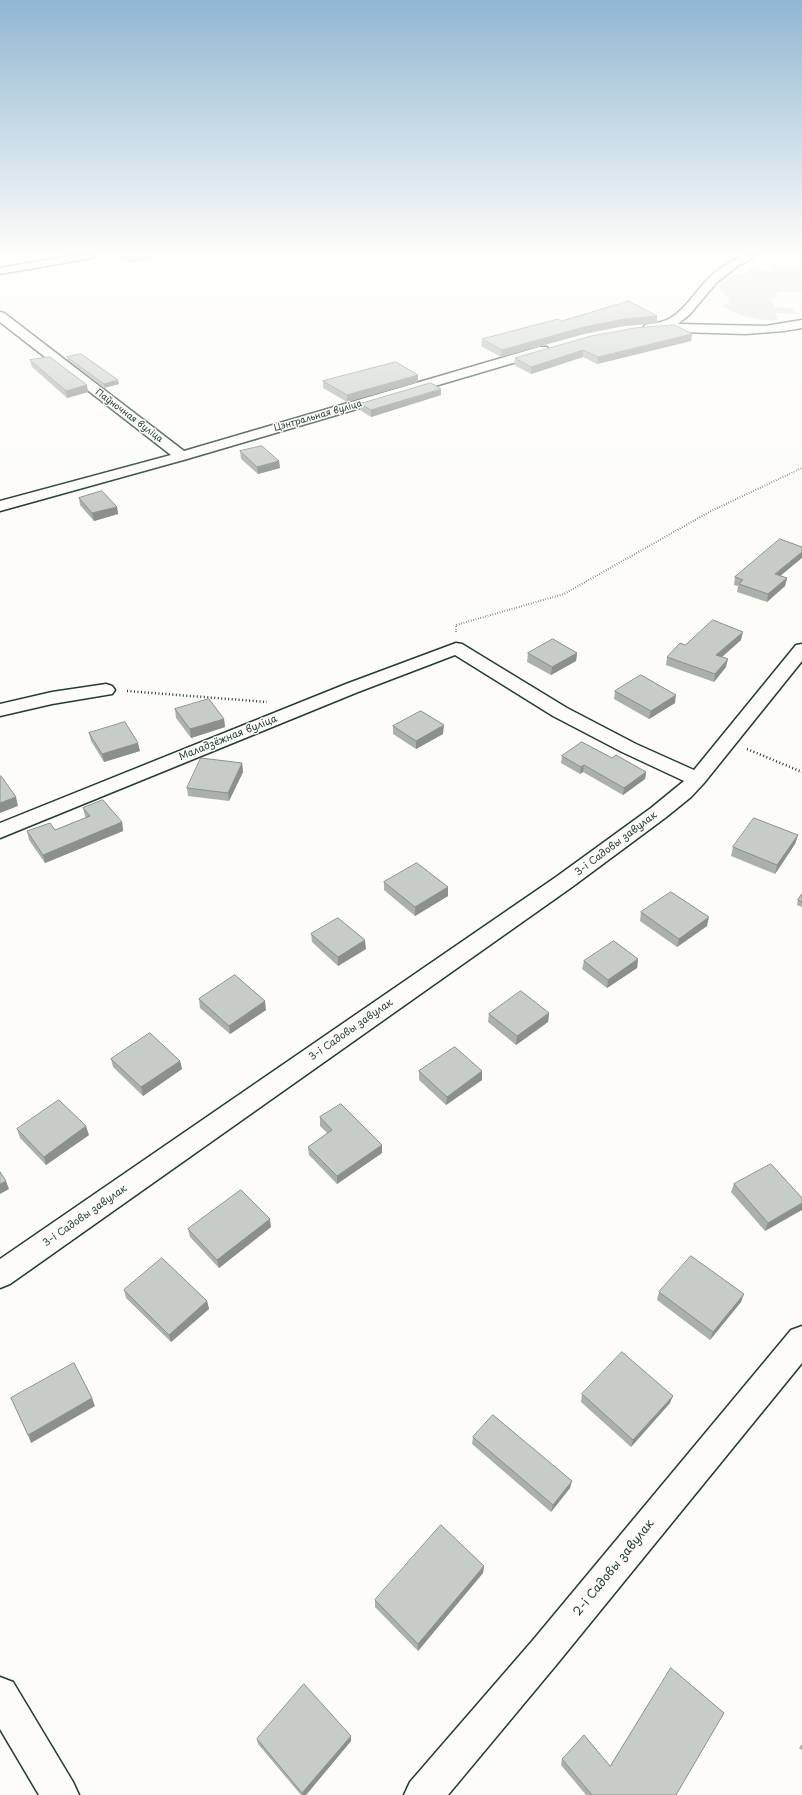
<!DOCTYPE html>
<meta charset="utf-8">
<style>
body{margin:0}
canvas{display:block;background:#fdfcf7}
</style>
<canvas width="802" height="1795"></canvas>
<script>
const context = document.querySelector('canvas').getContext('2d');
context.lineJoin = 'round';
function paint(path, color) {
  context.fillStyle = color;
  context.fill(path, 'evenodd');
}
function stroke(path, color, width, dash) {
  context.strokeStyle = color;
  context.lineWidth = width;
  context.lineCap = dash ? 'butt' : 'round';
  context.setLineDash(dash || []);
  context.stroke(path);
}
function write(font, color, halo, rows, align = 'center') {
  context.font = font + ' "Playpen Sans",sans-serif';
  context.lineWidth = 3;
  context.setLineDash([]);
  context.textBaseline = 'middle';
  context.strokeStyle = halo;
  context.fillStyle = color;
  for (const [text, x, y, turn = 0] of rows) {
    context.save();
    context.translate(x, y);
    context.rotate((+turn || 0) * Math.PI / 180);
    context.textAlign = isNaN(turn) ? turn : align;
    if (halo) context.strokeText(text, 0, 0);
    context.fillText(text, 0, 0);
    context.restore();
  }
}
paint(new Path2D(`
 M769 263 791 268 802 264V292H781L775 294 776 297 771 299 775 307 792 308 798 314 775 313 778 320C758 321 740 317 723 307V305L730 302 729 299 718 287C723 276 738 274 749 273V270L746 268 774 271Z`), '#dde0db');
const minor = new Path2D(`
 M74 255H97L92 258 0 274V268Z
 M745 255H758L738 266 717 282 690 314 678 324 765 326 802 320V328L784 331 746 334 645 331 643 328 645 325C653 323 660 323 669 319 685 310 695 292 708 279 718 268 732 261 745 255Z
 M0 312 4 313 184 451 539 347H547L549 350 547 353 187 459 0 511V501L171 455 0 322Z
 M456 643 462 644 567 708 636 744 694 770 796 645 802 644V661L704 783 691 797 665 818 572 887 10 1284 0 1288V1259L556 877 651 808 684 781 622 752 553 716 455 655 358 692 0 838V823L346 684Z
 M106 684 112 686 115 690 112 694 52 704 0 716V704L52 692Z
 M802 1326V1363L557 1664 448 1795H404L410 1782 533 1640 791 1330Z
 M0 1677 13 1682 73 1782 79 1795H39L0 1729Z`);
stroke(minor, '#1f3d34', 3);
stroke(new Path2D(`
 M456 632V625L564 594 711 511 802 468`), '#1f3d34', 2, [0.5, 2]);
stroke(new Path2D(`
 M127 691 267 702
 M747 749 802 772`), '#1f3d34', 2.5, [1, 2.5]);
paint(minor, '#fdfcf7');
paint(new Path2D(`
 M116 255H151L152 258 129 263Z
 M657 316V323L624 326 584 334 501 357 481 346 482 339 561 321Z
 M692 334 691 341 597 364 583 357 531 374 514 365 515 358Z
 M67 357 119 384 104 388 68 360Z
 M30 360 88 392 67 398 32 367Z
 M323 381 418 382 347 402 323 388Z
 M441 395 371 417 360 410V404Z
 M240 451 279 461 280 468 258 474 241 459Z
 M79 498 117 507 118 514 94 521 80 505Z
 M781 576 787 578 785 586 767 602 737 592 738 586 734 585 735 577Z
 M741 640 722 657 726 667 714 682 666 665 667 657 685 645Z
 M528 653H577L576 661 551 675 527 662Z
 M615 691 675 703 649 719 614 699Z
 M175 709 224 719 225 727 191 738 176 718Z
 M393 726 443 734 416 749 393 734Z
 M89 733 140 751 104 762 91 741Z
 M562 756 612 758 646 772 645 779 623 795 583 772 580 774 561 763Z
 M242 763 243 772 229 801 188 796 187 788Z
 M83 808 122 822 123 831 45 863 29 840 27 831 55 830 86 818 85 816Z
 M798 835 795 844 775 874 731 856 733 847Z
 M384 882 448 887V896L415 916 384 890Z
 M802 894V907L797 905 798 900Z
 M641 912 707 926 677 947 640 921Z
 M311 934 366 949 338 966 312 942Z
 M638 959 637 968 607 988 582 969 584 961Z
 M199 999 266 1010 230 1034 200 1008Z
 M549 1013 548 1022 516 1045 488 1022 489 1014Z
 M111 1059 180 1061 182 1069 143 1096 113 1067Z
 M419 1071 482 1080 446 1105 419 1080Z
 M320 1117 382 1145V1153L337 1184 309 1155 308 1147 328 1134 320 1126Z
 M17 1129 89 1135 46 1165 20 1138Z
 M734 1184 802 1198 765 1231 731 1192Z
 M271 1227 219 1268 190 1237 188 1229Z
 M124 1290 207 1301 209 1309 171 1342 126 1298Z
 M659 1292 741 1302 710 1340 657 1300Z
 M582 1394 670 1403 631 1447 581 1402Z
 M473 1437 570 1488 551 1512 472 1444Z
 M484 1566 483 1573 418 1651 375 1607V1600Z
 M257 1739 351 1741 306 1795H301L258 1744Z
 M802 1744V1750L799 1748Z
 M562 1759 610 1766 676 1795H586L561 1765Z`), '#aab0ab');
paint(new Path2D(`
 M135 255H151L152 258 129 263 128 256Z
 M657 316V323L624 326 584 334 501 357 502 350 584 327 624 319Z
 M692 334 691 341 597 364 598 357Z
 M583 350V357L531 374V367Z
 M418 375V382L347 402V395Z
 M118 380 119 384 104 388V384Z
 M87 385 88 392 67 398 66 391Z
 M441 389V395L371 417V410Z
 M279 461 280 468 258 474 257 467Z
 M117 507 118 514 94 521 92 513Z
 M802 552V558L773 582 775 574Z
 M787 578 785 586 767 602 768 594Z
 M743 632 741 640 715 663 716 655Z
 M577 653 576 661 551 675 552 667Z
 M728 659 726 667 714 682 715 674Z
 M676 695 675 703 649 719 651 711Z
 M224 719 225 727 191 738 190 729Z
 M444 725 443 734 416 749V741Z
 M138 743 140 751 104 762 102 754Z
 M242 763 243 772 229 801 228 793Z
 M584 765 583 772 580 774 581 767Z
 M646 772 645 779 623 795 624 788Z
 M16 797 18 806 0 813V803Z
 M122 822 123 831 45 863 43 855Z
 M798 835 795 844 775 874 777 865Z
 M448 887V896L415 916V907Z
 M709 917 707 926 677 947 679 939Z
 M365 940 366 949 338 966V957Z
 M638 959 637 968 607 988 608 980Z
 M265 1001 266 1010 230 1034 229 1026Z
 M549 1013 548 1022 516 1045 517 1036Z
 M180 1061 182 1069 143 1096 141 1087Z
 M482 1071V1080L446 1105 447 1097Z
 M86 1126 89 1135 46 1165 44 1157Z
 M382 1145V1153L337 1184V1176Z
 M6 1181 9 1189 0 1194V1184Z
 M802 1203V1210L765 1231 768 1223Z
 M270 1219 271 1227 219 1268 217 1260Z
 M744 1294 741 1302 710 1340 713 1332Z
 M207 1301 209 1309 171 1342 169 1335Z
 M673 1396 670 1403 631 1447 633 1440Z
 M92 1398 95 1406 31 1443 28 1435Z
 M572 1481 570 1488 551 1512 553 1505Z
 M484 1566 483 1573 418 1651V1644Z
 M351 1736V1741L306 1795H303L302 1793Z`), '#8b908b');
const building = new Path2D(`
 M126 255H135L128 256Z
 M629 301 657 316 624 319 584 327 502 350 482 339 558 319 561 321Z
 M675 325 692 334 598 357 583 350 531 367 515 358 591 336 635 328Z
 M81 354 118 380 104 384 67 357Z
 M50 357 87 385 66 391 30 360Z
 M396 362 418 375 347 395 323 381Z
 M431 383 441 389 371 410 360 404Z
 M262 446 279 461 257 467 240 451Z
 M102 491 117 507 92 513 79 498Z
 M780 539 802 547V552L775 574 787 578 768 594 739 584 743 580 735 577Z
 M713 620 743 632 716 655 728 659 715 674 667 657 680 643 685 645Z
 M553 639 577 653 552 667 528 653Z
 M641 675 676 695 651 711 615 691Z
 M209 699 224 719 190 729 175 709Z
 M421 711 444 725 416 741 393 726Z
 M125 722 138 743 102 754 89 733Z
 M582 742 612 758 616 755 646 772 624 788 584 765 581 767 562 756Z
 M201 758 242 763 228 793 187 788Z
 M1 776 16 797 0 803V777Z
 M103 800 122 822 43 855 27 831 50 823 55 830 90 816 83 808Z
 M754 818 798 835 777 865 733 847Z
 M417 863 448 887 415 907 384 882Z
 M671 892 709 917 679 939 641 912Z
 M802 894V902L798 900Z
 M338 918 365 940 338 957 311 934Z
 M614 941 638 959 608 980 584 961Z
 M235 975 265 1001 229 1026 199 999Z
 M521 991 549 1013 517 1036 489 1014Z
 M150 1033 180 1061 141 1087 111 1059Z
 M455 1047 482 1071 447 1097 419 1071Z
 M59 1100 86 1126 44 1157 17 1129Z
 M341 1104 382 1145 337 1176 308 1147 332 1130 320 1117Z
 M771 1164 802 1198V1203L768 1223 734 1184Z
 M0 1172 6 1181 0 1184Z
 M241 1190 270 1219 217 1260 188 1229Z
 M691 1256 744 1294 713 1332 659 1292Z
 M162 1258 207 1301 169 1335 124 1290Z
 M622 1352 673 1396 633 1440 582 1394Z
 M74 1363 92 1398 28 1435 11 1398Z
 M493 1415 572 1481 553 1505 473 1437Z
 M441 1525 484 1566 418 1644 375 1600Z
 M671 1668 724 1713 676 1795H592L562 1759 584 1735 610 1766Z
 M304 1684 351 1736 302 1793 257 1739Z`);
paint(building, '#c6cdc7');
stroke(building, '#8b908b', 1);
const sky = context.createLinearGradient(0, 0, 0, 506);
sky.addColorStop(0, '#91b6d2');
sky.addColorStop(0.5, '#fefefb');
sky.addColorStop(1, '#fefefb00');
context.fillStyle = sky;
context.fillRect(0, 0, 802, 506);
write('9px', '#1f3d34', '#fdfcf7', [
 ["Паўночная вуліца",129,416,37],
 ["Цэнтральная вуліца",318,416,-16]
]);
write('10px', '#1f3d34', '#fdfcf7', [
 ["Маладзёжная вуліца",228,738,-22],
 ["3-і Садовы завулак",616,844,-37],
 ["3-і Садовы завулак",351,1030,-35],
 ["3-і Садовы завулак",85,1216,-35]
]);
write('12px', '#1f3d34', '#fdfcf7', [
 ["2-і Садовы завулак",614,1568,-51]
]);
</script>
